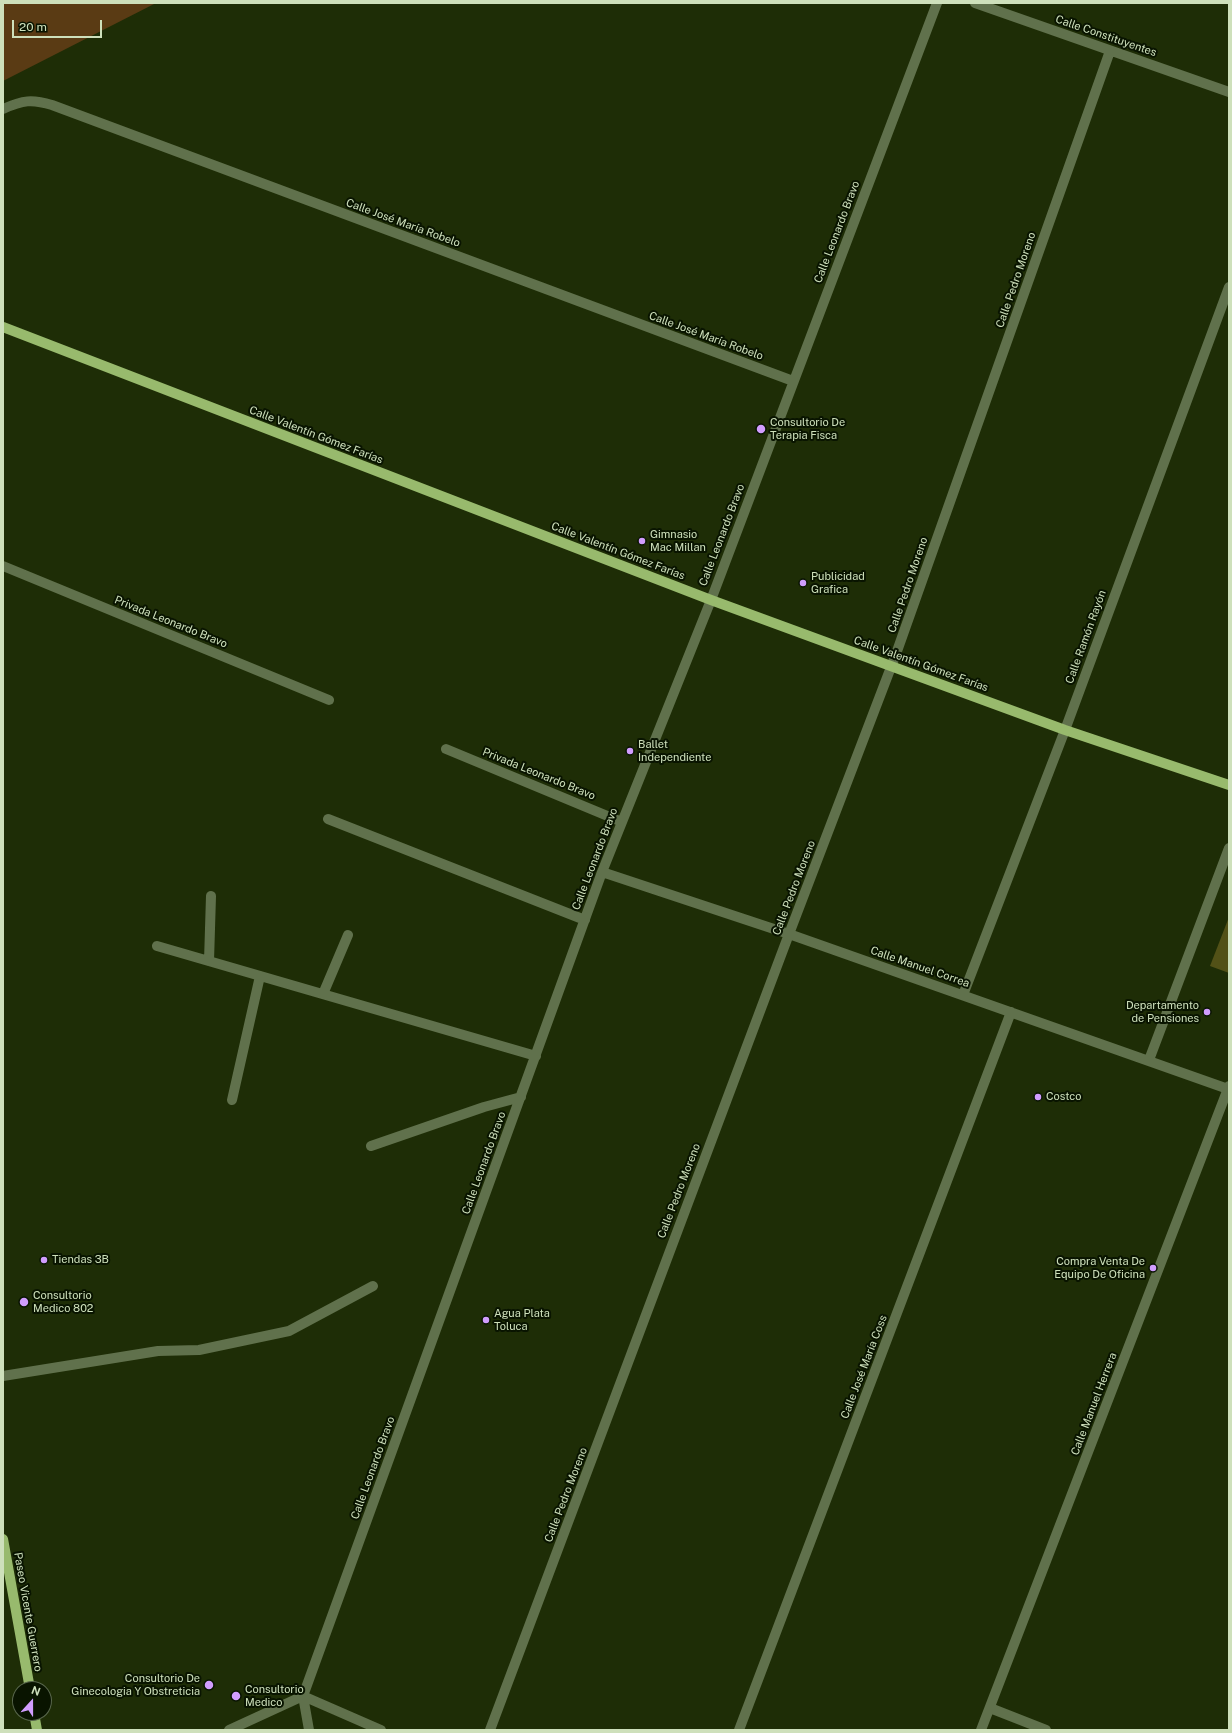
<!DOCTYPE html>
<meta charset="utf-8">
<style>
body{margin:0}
#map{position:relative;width:1232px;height:1733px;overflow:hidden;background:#1e2d06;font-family:"Public Sans",sans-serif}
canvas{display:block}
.frame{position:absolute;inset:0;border:4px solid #cee0bb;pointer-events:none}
.north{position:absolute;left:12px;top:1681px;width:40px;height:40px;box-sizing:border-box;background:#091400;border:1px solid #58664b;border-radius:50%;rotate:21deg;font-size:11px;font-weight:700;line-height:16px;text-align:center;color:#cee0bb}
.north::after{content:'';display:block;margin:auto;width:14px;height:18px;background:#d19dfe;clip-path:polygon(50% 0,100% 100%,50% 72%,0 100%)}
.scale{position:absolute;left:12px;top:20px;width:90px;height:18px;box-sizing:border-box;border:2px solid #cee0bb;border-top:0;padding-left:5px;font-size:12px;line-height:14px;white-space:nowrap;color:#cee0bb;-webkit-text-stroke:3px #091400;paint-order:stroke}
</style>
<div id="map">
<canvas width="1232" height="1733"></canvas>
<div class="frame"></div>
<div class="north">N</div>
<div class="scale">20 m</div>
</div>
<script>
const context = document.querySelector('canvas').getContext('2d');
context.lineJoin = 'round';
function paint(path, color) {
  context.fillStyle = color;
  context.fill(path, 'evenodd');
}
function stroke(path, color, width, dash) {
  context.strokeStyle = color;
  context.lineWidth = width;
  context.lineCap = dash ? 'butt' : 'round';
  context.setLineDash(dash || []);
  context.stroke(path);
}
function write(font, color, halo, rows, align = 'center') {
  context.font = font + ' "Public Sans",sans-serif';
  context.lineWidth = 4;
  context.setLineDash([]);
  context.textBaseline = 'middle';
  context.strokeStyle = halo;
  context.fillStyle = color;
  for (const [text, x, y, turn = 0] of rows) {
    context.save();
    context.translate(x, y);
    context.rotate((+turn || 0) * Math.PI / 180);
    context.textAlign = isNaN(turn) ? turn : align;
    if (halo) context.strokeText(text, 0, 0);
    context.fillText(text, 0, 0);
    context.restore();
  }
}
paint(new Path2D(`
 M3 3H156L3 81Z`), '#5a3b14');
paint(new Path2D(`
 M1229 917V973L1210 966Z`), '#525117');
stroke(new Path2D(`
 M975 3 1229 92
 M3 109C23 100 32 99 52 105L793 381
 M3 566 329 700
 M446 749 622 822
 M328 819 585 920
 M602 872 789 934 1228 1089
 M157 946 536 1056
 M209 961 211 896
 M323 994 348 935
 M963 995 1065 730 1229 287
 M1149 1060 1229 848
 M232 1100 260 976
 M371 1146 484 1107 521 1097
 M3 1376 158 1351 199 1350 289 1331 373 1286
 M303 1696 381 1730
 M990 1708 1046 1730
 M229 1730 303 1696
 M309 1730 303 1696 602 872 711 600 937 3
 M490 1730 789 934 896 654 1110 51
 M739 1730 1011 1012
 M981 1730 1229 1086`), '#60714c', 10);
stroke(new Path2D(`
 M3 327 711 600 1065 730 1229 785
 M3 1539 30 1689
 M34 1713 37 1730`), '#98ba6d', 10);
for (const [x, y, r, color] of [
 [761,429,5,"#d19dfe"],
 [642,541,4,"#d19dfe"],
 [803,583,4,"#d19dfe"],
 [630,751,4,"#d19dfe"],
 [1207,1012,4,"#d19dfe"],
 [1038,1097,4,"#d19dfe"],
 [44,1260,4,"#d19dfe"],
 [1153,1268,4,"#d19dfe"],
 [24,1302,5,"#d19dfe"],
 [486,1320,4,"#d19dfe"],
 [209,1685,5,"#d19dfe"],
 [236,1696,5,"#d19dfe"]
]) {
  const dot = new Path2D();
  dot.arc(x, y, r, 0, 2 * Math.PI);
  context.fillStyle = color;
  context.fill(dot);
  stroke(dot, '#091400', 1.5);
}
write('11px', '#cee0bb', '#091400', [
 ["Calle Constituyentes",1106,36,19],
 ["Calle José María Robelo",403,223,20],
 ["Calle Leonardo Bravo",837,232,-69],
 ["Calle Pedro Moreno",1016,280,-71],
 ["Calle José María Robelo",706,336,20],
 ["Calle Valentín Gómez Farías",316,435,21],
 ["Calle Leonardo Bravo",722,535,-69],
 ["Calle Valentín Gómez Farías",618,551,21],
 ["Calle Pedro Moreno",908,585,-71],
 ["Privada Leonardo Bravo",171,622,22],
 ["Calle Ramón Rayón",1086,637,-70],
 ["Calle Valentín Gómez Farías",921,664,20],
 ["Privada Leonardo Bravo",539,774,22],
 ["Calle Leonardo Bravo",595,859,-69],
 ["Calle Pedro Moreno",794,888,-69],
 ["Calle Manuel Correa",920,967,19],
 ["Calle Leonardo Bravo",484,1163,-70],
 ["Calle Pedro Moreno",679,1191,-69],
 ["Calle José María Coss",864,1367,-69],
 ["Calle Manuel Herrera",1094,1404,-69],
 ["Calle Leonardo Bravo",373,1468,-70],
 ["Calle Pedro Moreno",566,1495,-69],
 ["Paseo Vicente Guerrero",28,1612,80]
]);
write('11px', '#cee0bb', '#091400', [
 ["Consultorio De",770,423],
 ["Terapia Fisca",770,436],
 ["Gimnasio",650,535],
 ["Mac Millan",650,548],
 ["Publicidad",811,577],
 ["Grafica",811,590],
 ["Ballet",638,745],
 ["Independiente",638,758],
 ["Departamento",1199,1006,"right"],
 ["de Pensiones",1199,1019,"right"],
 ["Costco",1046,1097],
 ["Tiendas 3B",52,1260],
 ["Compra Venta De",1145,1262,"right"],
 ["Equipo De Oficina",1145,1275,"right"],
 ["Consultorio",33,1296],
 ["Medico 802",33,1309],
 ["Agua Plata",494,1314],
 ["Toluca",494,1327],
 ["Consultorio De",200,1679,"right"],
 ["Ginecologia Y Obstreticia",200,1692,"right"],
 ["Consultorio",245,1690],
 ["Medico",245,1703]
], 'left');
</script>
